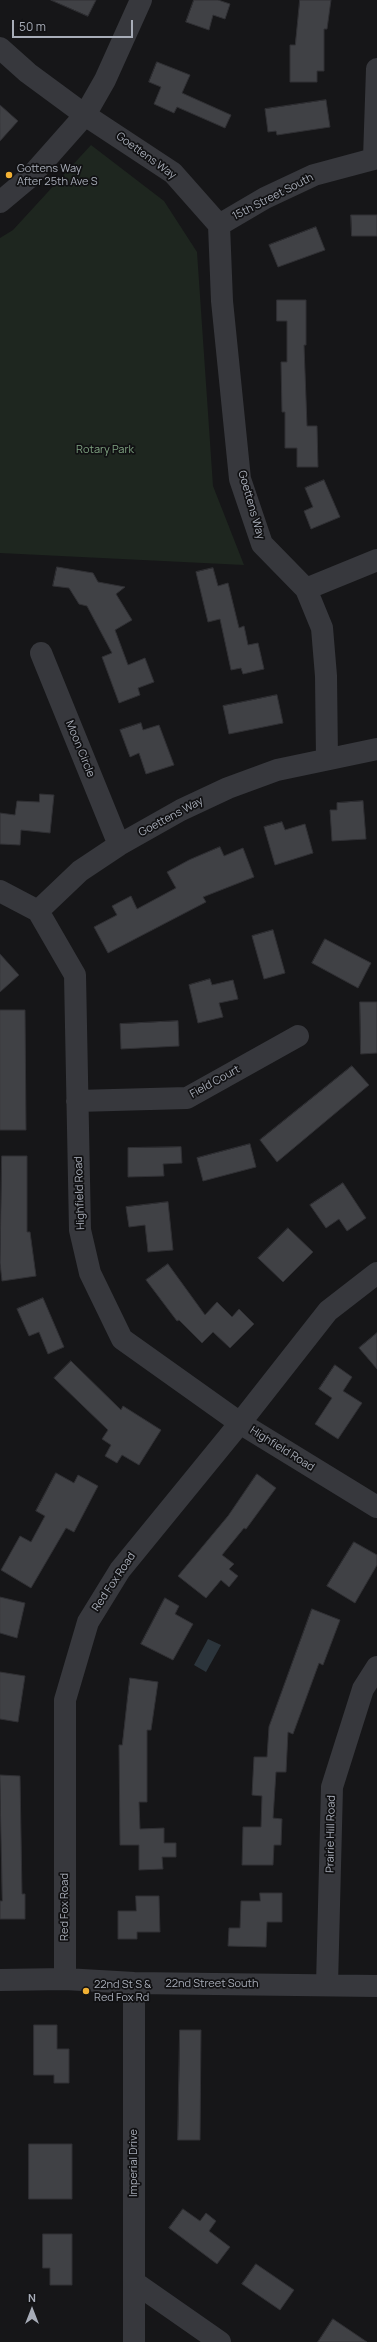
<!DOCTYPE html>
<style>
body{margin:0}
#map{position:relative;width:377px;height:2342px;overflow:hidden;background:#161618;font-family:Manrope,sans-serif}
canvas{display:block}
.north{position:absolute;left:12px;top:2290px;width:40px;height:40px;-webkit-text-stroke:3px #111113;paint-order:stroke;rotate:0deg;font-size:11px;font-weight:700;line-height:16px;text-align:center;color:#a8adb8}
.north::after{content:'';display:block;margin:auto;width:14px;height:18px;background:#a8adb8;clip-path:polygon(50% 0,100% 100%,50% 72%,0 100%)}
.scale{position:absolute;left:12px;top:20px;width:121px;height:18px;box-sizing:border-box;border:2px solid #a8adb8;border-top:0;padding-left:5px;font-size:12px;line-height:14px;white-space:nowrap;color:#a8adb8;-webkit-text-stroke:3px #111113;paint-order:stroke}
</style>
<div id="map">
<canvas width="377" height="2342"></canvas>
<div class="north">N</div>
<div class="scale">50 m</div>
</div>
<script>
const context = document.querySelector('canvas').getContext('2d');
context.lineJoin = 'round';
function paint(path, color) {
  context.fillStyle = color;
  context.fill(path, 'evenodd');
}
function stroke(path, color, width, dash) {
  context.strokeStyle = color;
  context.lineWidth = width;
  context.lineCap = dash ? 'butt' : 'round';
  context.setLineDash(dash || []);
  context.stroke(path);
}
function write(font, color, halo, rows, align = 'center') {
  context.font = font + ' Manrope,sans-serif';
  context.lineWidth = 3.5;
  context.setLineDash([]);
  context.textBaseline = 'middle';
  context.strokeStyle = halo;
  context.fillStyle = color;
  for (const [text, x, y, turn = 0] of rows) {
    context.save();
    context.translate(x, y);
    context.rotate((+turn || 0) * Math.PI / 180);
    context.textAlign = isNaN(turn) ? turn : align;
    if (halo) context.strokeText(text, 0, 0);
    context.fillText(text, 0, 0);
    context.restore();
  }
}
paint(new Path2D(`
 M91 145 164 201 197 252 213 486 244 565 0 553V238L13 230Z`), '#1e261f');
paint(new Path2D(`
 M208 1639 221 1645 206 1672 194 1665Z`), '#2c353c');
const building = new Path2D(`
 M51 0H96L88 16Z
 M194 0H218L230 4 225 19 213 15 209 30 186 22Z
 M300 0H331L327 29H324V71H317V82H290V45H295Z
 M157 62 190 75 182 93 231 115 225 128 177 107 174 113 154 104 161 87 149 82Z
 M326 100 330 127 277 135 276 131 268 132 265 109Z
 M0 105 18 121 0 141Z
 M351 215H377V236H352Z
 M316 227 325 250 278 267 269 245Z
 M277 300H306V345H304L307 426H317L318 467H297V448H285V412H282L281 362H287V321H277Z
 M324 480 340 517 311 529 304 511 313 507 305 488Z
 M57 567 93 573 98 582 125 587 116 594 132 620 115 630 128 665 145 658 154 682 138 688 140 695 119 703 102 657 112 653 87 606 79 604 69 588 53 586Z
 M213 568 218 586 228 583 239 628 244 626 248 645 258 643 264 669 243 674 241 668 231 670 220 619 208 622 196 572Z
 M277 695 283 723 229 734 223 706Z
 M141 723 143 730 159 725 174 765 146 774 139 753 130 757 120 730Z
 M40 794 54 795 50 833 21 830 20 845 0 844V813L15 815 17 801 39 802Z
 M363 801 366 839 332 841 330 810H337V803Z
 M282 822 285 830 305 824 313 853 275 865 264 827Z
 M220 847 224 856 243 848 254 877 203 897 206 902 108 953 94 927 117 915 112 906 131 896 137 909 176 888 167 872 189 860Z
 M273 930 285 973 264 979 252 936Z
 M325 939 371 963 358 988 312 963Z
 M0 954 19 975 0 992Z
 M210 979 212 985 233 980 238 999 219 1003 223 1017 198 1023 189 985Z
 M360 1002H377V1053L361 1054Z
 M0 1010H25L26 1130H0Z
 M178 1021 179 1046 121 1049 120 1024Z
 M352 1066 369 1085 277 1162 260 1140Z
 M250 1144 256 1167 203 1181 197 1158Z
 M181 1147 182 1163 163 1164 164 1176 128 1177V1148Z
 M2 1156H27V1232H30L36 1276 2 1281 0 1263Z
 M343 1183 366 1218 347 1231 339 1219 326 1228 310 1205Z
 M168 1202 173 1250 148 1252 145 1225 129 1227 126 1207Z
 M288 1228 313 1252 283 1282 258 1258Z
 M168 1264 205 1315 217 1302 232 1317 239 1309 254 1324 230 1348 213 1332 202 1343 179 1320 177 1321 146 1280Z
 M43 1298 64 1347 48 1354 39 1332 29 1336 17 1309Z
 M377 1333V1369L359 1348Z
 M71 1361 121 1410 123 1406 161 1430 139 1465 122 1455 117 1463 105 1456 111 1445 102 1439 108 1430 54 1378Z
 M335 1365 352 1377 343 1391 362 1403 338 1439 315 1424 332 1398 319 1389Z
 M56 1473 74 1483 78 1475 98 1486 74 1532 66 1528 31 1588 1 1570 20 1536 31 1542 45 1516 36 1511Z
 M257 1474 276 1488 246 1529 244 1528 222 1555 234 1564 229 1569 238 1576 229 1587 221 1580 206 1598 178 1576 228 1516Z
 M354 1542 377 1555V1565L355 1603 327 1586Z
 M0 1597 25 1603 17 1638 0 1633Z
 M165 1598 179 1606 175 1614 193 1624 173 1660 141 1644Z
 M312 1609 340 1620 323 1665 319 1663 293 1734 288 1732 286 1772H276L273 1818 282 1819 281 1845H274L273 1865H242L243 1827H261L262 1796 252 1795 254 1757H267L269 1727Z
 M0 1672 25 1676 18 1722 0 1719Z
 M130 1678 158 1682 151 1730H147V1802H139L140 1829 164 1828V1843H176V1857H162L163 1869 139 1870V1845H120L119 1745H122Z
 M0 1775 20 1776 22 1894H25V1919H0V1901H2Z
 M260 1893H282V1922H267L266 1947 228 1946 229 1928H240L241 1901H260Z
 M136 1896H159L160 1932H137V1939H118V1911H136Z
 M34 2025H57V2049H69V2083H54V2075H34Z
 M180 2030H201L200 2140H178Z
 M29 2144H72V2199H29Z
 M183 2209 200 2221 206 2213 216 2221 209 2231 230 2247 217 2264 169 2228Z
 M43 2234H72V2285H50V2268H43Z
 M256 2264 294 2290 280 2310 242 2284Z
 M333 2319 367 2342H318Z`);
paint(building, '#404145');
stroke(building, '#303034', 1);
stroke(new Path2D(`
 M0 48 28 73 85 115 173 173 219 225 222 301 240 479 262 544 306 589 322 628 326 676 327 759
 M374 158 377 69
 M0 202 31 176 85 115 105 80 141 0
 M219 225 265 198 314 175 377 158
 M306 589 377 560
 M41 653 119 845
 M0 891 38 911
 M38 911 75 975 80 1230 90 1273 122 1339 240 1423 377 1507
 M38 911 80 871 119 845 181 810 228 788 277 770 377 749
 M77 1101 187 1098 298 1036
 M65 1979V1700L88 1622 120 1570 240 1423 328 1311 377 1273
 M0 1980 65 1979 134 1983 377 1986
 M134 1983V2342
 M327 1985 332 1787 363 1689 377 1667
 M134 2282 220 2342`), '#37383d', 22);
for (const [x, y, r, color] of [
 [9,175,4,"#f2b134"],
 [86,1991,4,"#f2b134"]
]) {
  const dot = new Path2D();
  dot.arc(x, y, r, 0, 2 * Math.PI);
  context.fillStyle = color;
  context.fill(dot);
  stroke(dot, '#111113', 1.5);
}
write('11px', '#a8adb8', '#111113', [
 ["Goettens Way",146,156,36],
 ["15th Street South",273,197,-27],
 ["Goettens Way",251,505,74],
 ["Moon Circle",80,749,68],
 ["Goettens Way",171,817,-28],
 ["Field Court",215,1082,-29],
 ["Highfield Road",80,1193,-92],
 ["Highfield Road",282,1449,32],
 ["Red Fox Road",114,1582,-56],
 ["Prairie Hill Road",331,1834,-89],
 ["Red Fox Road",65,1907,-90],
 ["22nd Street South",212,1984],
 ["Imperial Drive",134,2163,-90]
]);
write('11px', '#a8adb8', '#111113', [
 ["Gottens Way",17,169],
 ["After 25th Ave S",17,182],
 ["22nd St S &",94,1985],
 ["Red Fox Rd",94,1998]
], 'left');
write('11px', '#7fa381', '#111113', [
 ["Rotary Park",105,450]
]);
</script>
